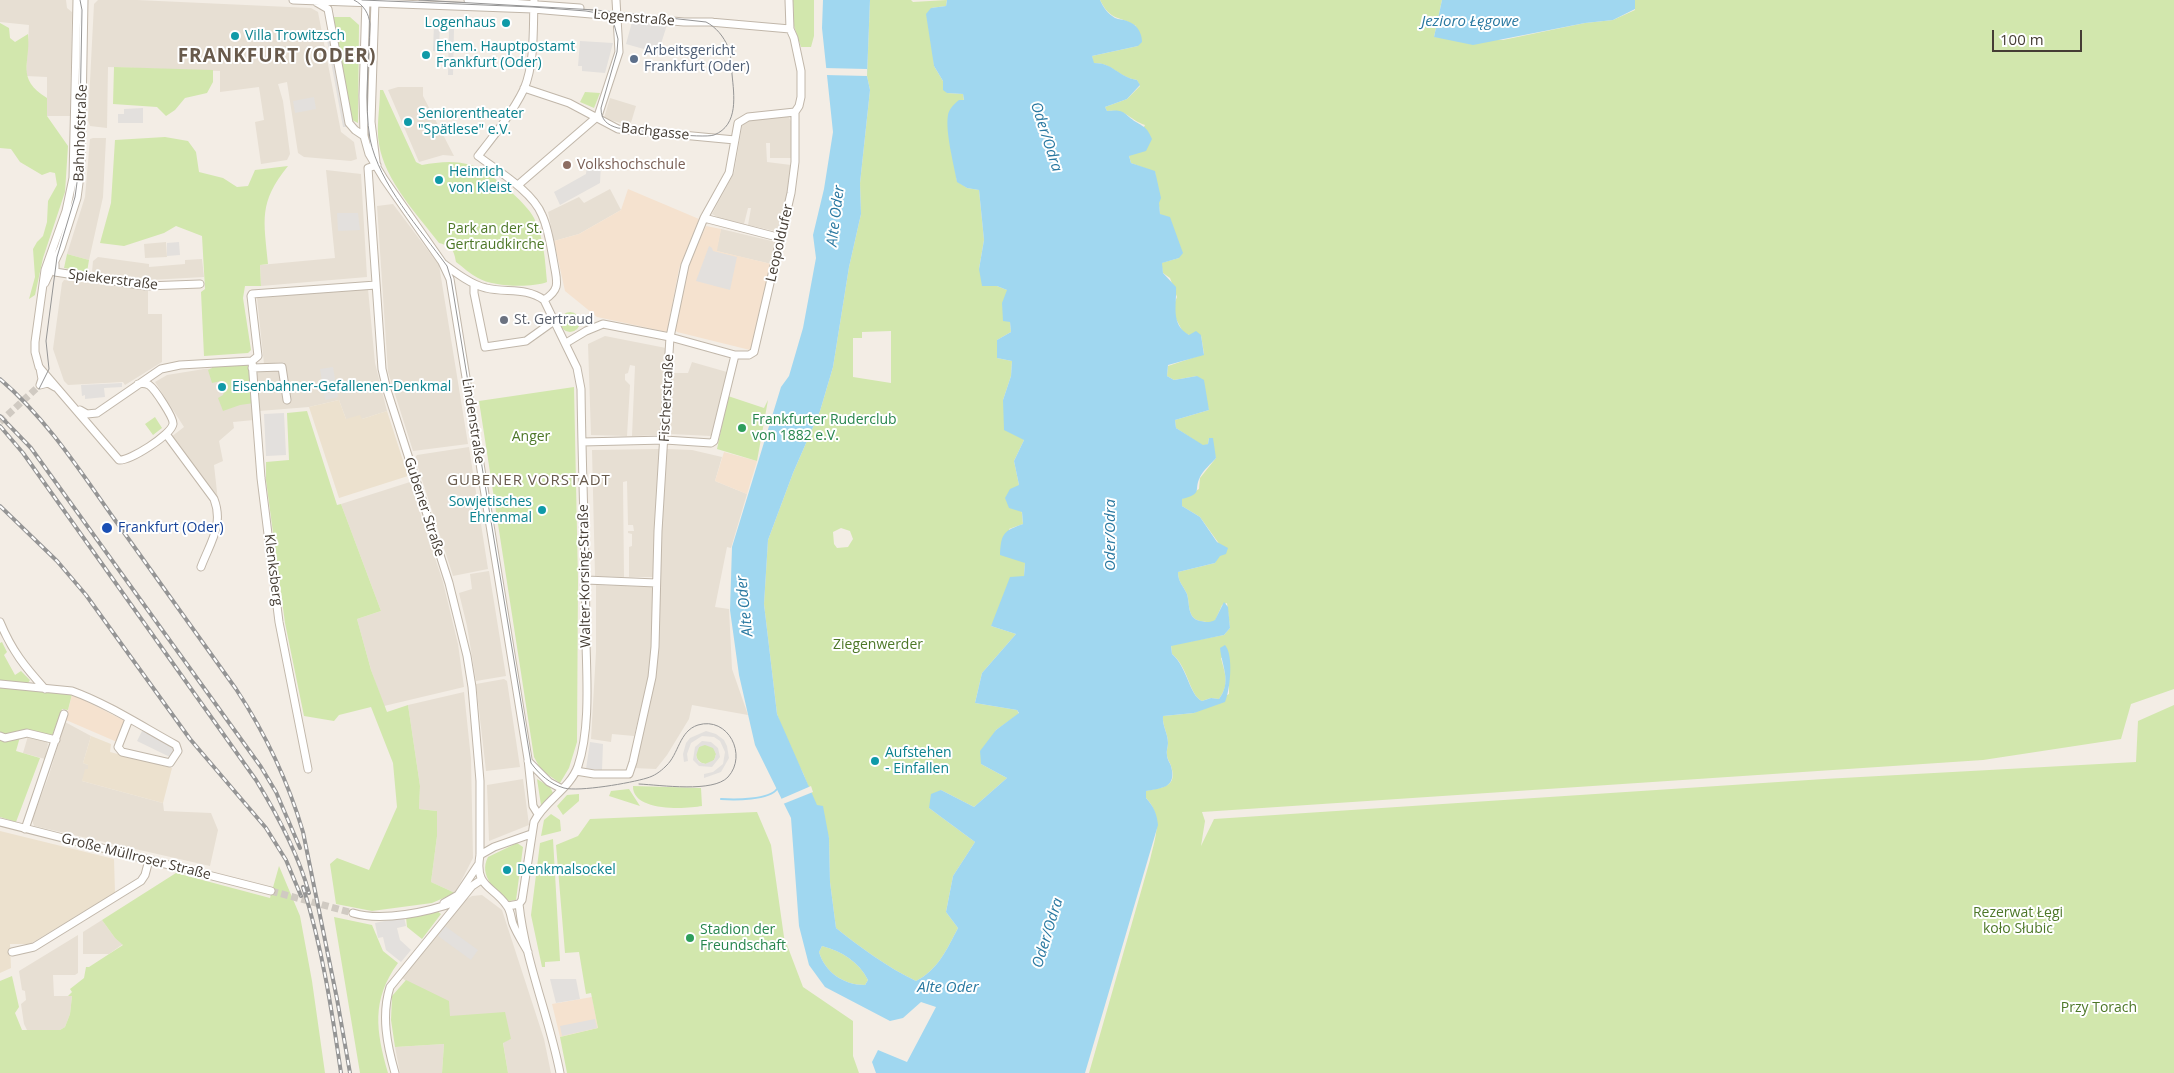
<!DOCTYPE html>
<meta charset="utf-8">
<style>
body{margin:0}
#map{position:relative;width:2174px;height:1073px;overflow:hidden;background:#f3ede5;font-family:"Open Sans",sans-serif}
canvas{display:block}
.scale{position:absolute;left:1992px;top:30px;width:90px;height:22px;box-sizing:border-box;border:2px solid #453d34;border-top:0;padding-left:6px;font-size:15px;line-height:18px;white-space:nowrap;color:#453d34;-webkit-text-stroke:4px #fff;paint-order:stroke}
</style>
<div id="map">
<canvas width="2174" height="1073"></canvas>
<div class="scale">100 m</div>
</div>
<script>
const context = document.querySelector('canvas').getContext('2d');
context.lineJoin = 'round';
function paint(path, color) {
  context.fillStyle = color;
  context.fill(path, 'evenodd');
}
function stroke(path, color, width, dash) {
  context.strokeStyle = color;
  context.lineWidth = width;
  context.lineCap = dash ? 'butt' : 'round';
  context.setLineDash(dash || []);
  context.stroke(path);
}
function write(font, color, halo, rows, align = 'center') {
  context.font = font + ' "Open Sans",sans-serif';
  context.lineWidth = 4;
  context.setLineDash([]);
  context.textBaseline = 'middle';
  context.strokeStyle = halo;
  context.fillStyle = color;
  for (const [text, x, y, turn = 0] of rows) {
    context.save();
    context.translate(x, y);
    context.rotate((+turn || 0) * Math.PI / 180);
    context.textAlign = isNaN(turn) ? turn : align;
    if (halo) context.strokeText(text, 0, 0);
    context.fillText(text, 0, 0);
    context.restore();
  }
}
paint(new Path2D(`
 M0 0H66L67 8 72 12 70 116H47V77L26 76 29 25 0 22Z
 M137 0 311 8 318 12 341 132 354 142 357 159 351 161 304 157 298 153 287 82 278 84 283 101 290 154 287 160 261 164 255 122 264 120 259 87 220 92V71L108 67 107 128 90 126 88 120 94 4 98 0Z
 M398 87H423V96L454 156 443 155 419 162 388 90Z
 M610 98 636 106 630 126 604 118Z
 M788 116 791 121V158H770V143H766L767 162 791 165 789 191 779 232 748 225 751 208H748L744 224 719 218 712 214 734 173 743 121Z
 M93 138H106L103 197 89 260 67 254 85 197 90 139Z
 M326 170 361 174 367 277 261 286 260 265 335 258Z
 M610 189 621 210 579 234 554 241 548 212 579 197 584 203Z
 M393 204 439 265 468 444 413 451 388 372 377 206Z
 M721 229 776 242 771 264 716 251Z
 M166 242 167 257 145 258 144 244Z
 M98 257 149 264V267L185 264V260L202 259 204 277 150 280 92 272 93 261Z
 M64 280 148 290V314H162V362L125 385 123 382 68 385 64 381 53 349 62 283Z
 M368 289 375 363 387 411 362 419H346L339 400 309 407 259 411 255 371 279 369 287 381 284 362 264 364 257 298Z
 M605 336 666 348 660 435 632 436 635 366 630 365 628 373 625 374V380L630 385 627 436 591 435 588 344Z
 M692 362 727 372 711 436 670 434 672 373H688Z
 M249 366 254 420 233 422 234 428 219 441 223 461 214 465 218 501 171 437 184 427 155 382 167 375 204 369Z
 M469 447 488 569 453 576 415 458 417 455Z
 M660 449 653 577H629V547L632 546V534L628 533V531H634L633 525H628L627 481 623 482 624 577 595 576 592 450Z
 M667 449 692 450 722 457 715 481 747 494 731 548 727 547 715 607 729 609 732 669 748 715 692 705 689 719 667 755 656 769 633 768 655 676 661 537Z
 M410 482 443 582 458 644 464 687 384 706 371 670 357 619 381 611 341 504Z
 M489 571 506 676 476 681 467 626 459 593 472 589 470 574Z
 M596 585 654 587 650 672 634 736 612 734 611 742 591 739 596 652Z
 M504 679 507 681 520 767 486 771 476 684Z
 M464 692 471 759 473 858 455 893 431 882 437 836V811L419 809 420 786 408 705Z
 M65 722 91 736 83 763 88 765V769L82 781 163 803 164 811 211 813 218 830 210 866 34 826 32 820 49 775Z
 M28 736 47 742 48 744 45 759 23 753Z
 M523 779 529 825 489 841 487 785Z
 M482 895 502 910 544 1039 551 1073H508L503 1042 511 1039 450 1016 401 977 462 902 472 896Z
 M102 920 115 938 123 944 109 954H83V932Z
 M78 935V973L75 975H53L54 996H72L70 1014 65 1027 60 1030H27L24 1024 21 1004 26 1000 25 991 22 990 19 971Z
 M444 1044 442 1073H400L395 1047Z`), '#e7dfd3');
paint(new Path2D(`
 M628 189 699 219 679 269 667 332 597 317 565 291 554 241 579 234 621 210Z
 M706 226 721 229 717 251 771 264 752 348 750 350 677 332 675 329 688 265Z
 M724 452 757 461 747 494 715 481Z
 M72 694 123 720 125 721 117 742 66 720Z
 M592 997 598 1028 560 1037 552 1004Z`), '#f5e2cf');
paint(new Path2D(`
 M339 400 346 419 360 415 362 419 387 411 408 476 339 498 309 407Z
 M91 736 111 744 110 752 172 768 163 803 82 781 85 769H88V765L83 763Z
 M0 831 114 859 115 893 30 944H10L11 968 0 973Z`), '#ece1ce');
paint(new Path2D(`
 M793 0H814V36L811 47H801L794 26Z
 M870 0H911L913 2 947 0 946 6 931 8 934 66 943 81 947 93 963 94 964 101 948 127 957 181 967 188 979 190 984 240 979 269 997 286 1007 290 1011 332 997 340V358L1012 361 1011 376 1003 400 1024 440 1014 461 1019 485 1023 524 1009 529 1025 563 1024 576 991 626 1016 634 982 673 975 703 1017 710 1019 714 996 730 981 764 1007 778 974 807 941 790 929 808 975 842 953 876 946 912 958 928C947 949 938 970 916 981 887 967 861 948 836 928L830 882 829 838 803 773 786 740 777 714 764 604 768 540 793 473 820 411 833 367 849 267 861 214 860 183 870 90 867 76ZM891 331V383L853 377V338H862V332ZM841 528 850 531 853 539 848 547 837 548 834 544 833 532Z
 M1100 0H1442L1434 37 1503 40 1585 23 1613 20 1635 10V0H2174V689L2131 704 2121 739 1983 760 1202 812 1205 821 1201 846 1214 819 1824 779 2136 762 2138 721 2174 705V1073H1089L1150 860C1155 838 1164 817 1146 798V791C1162 787 1178 788 1171 766 1170 762 1167 759 1167 755 1166 751 1168 747 1168 743 1168 733 1162 726 1163 716L1194 713 1229 694V655L1221 658C1225 674 1230 684 1219 699L1211 698 1202 701C1189 695 1189 668 1172 654L1171 645 1224 635 1230 628 1227 603 1222 605 1215 621C1209 623 1206 622 1200 621 1187 618 1190 604 1187 594 1183 585 1178 582 1178 572L1215 563 1220 545 1200 517 1182 506V499L1199 489 1200 478 1216 458 1209 438 1208 444 1203 446 1176 428 1175 420 1209 410 1197 376 1174 380 1167 376 1168 366 1204 354 1201 335H1189L1183 332 1175 317 1174 304 1177 297 1170 278 1163 273 1161 263 1179 258 1160 214 1155 172 1131 163 1129 156 1145 125C1128 119 1127 109 1107 111L1105 107 1127 99 1140 86 1137 80C1117 77 1114 63 1093 63L1092 56 1138 46 1136 26C1119 15 1111 22 1100 0Z
 M333 17H350L359 25 358 123 352 120Z
 M0 23 9 28 10 38 15 42 28 34C31 64 15 78 47 98V116L68 146 65 192 43 258 35 295 29 299 35 277 33 249 37 242 43 236 47 222 48 201 57 185 55 173 50 172 42 175 20 162 11 149 0 148Z
 M114 67 213 70V82L207 93 185 98 175 110 166 116 157 107 113 104Z
 M380 90H383L416 162 422 165C438 162 455 160 471 165 487 169 527 203 534 218 544 238 545 260 547 282 531 288 493 287 478 278 470 274 463 267 456 262 454 249 451 246 439 243 417 214 385 181 379 144 376 126 380 109 380 90Z
 M585 92 600 93 594 108 580 102Z
 M165 137 188 141 196 152 199 172 223 178 237 187 248 186 255 170 288 166C258 203 264 220 268 264L260 265 261 286H245L243 298 251 350 248 353 204 356 201 292 205 289 202 236 176 226 164 233 124 246 100 243 111 203 115 140Z
 M67 254 89 260 87 272 64 268Z
 M560 322a10 10 0 1 1 20 0a10 10 0 1 1-20 0Z
 M250 363 254 403 240 405 223 411 218 398 223 395 226 385 221 381 212 383 208 370 212 368V366Z
 M574 387 578 580 577 742 569 768 560 783 541 770 534 757 479 401Z
 M728 396 764 408 768 400 757 461 717 449Z
 M307 411 337 505 341 504 381 611 357 619 371 670 387 712 408 705 420 786 419 809 437 811V836L431 882 455 893 432 903 372 911 336 904 330 864 337 858 369 870 397 807 393 763 371 707 339 715 334 721 304 716 285 623 266 480V462L289 460 287 413Z
 M155 417 162 428 153 435 145 424Z
 M2 642 7 652 4 655 15 675 21 671 30 680 28 683 0 681V643Z
 M0 687 72 694 68 710 62 709 52 736 0 734Z
 M20 737 16 751 40 758 16 822 0 817V740L6 741Z
 M696 754a10 10 0 1 1 20 0a10 10 0 1 1-20 0Z
 M537 779 550 787 553 793 541 805Z
 M633 786 701 788 702 806C686 809 632 812 633 786Z
 M629 789 640 806 609 796 611 791Z
 M579 794V801L563 815 557 806 567 795Z
 M757 812 771 845 784 937 803 987 853 1021V1056L859 1073H567L560 1037 598 1028 591 993 586 994 579 952 565 953 556 845 578 836 590 819Z
 M551 814 560 820 561 831 541 836 544 820Z
 M553 839 560 961 545 962V967H542L531 915 540 843Z
 M517 843 523 847 516 900 509 901C496 891 478 876 488 857Z
 M279 866 300 916 312 981 325 1073H0V981L12 976 19 1007 15 1013 22 1030H60L65 1027 70 1014 72 996H68L72 992 70 989 84 978 86 967H89L123 945 115 938 102 920 176 873 270 898Z
 M437 911 441 914 422 939 407 927 406 917Z
 M334 917 372 925 383 951 398 963C371 1000 376 1031 388 1073H360Z
 M822 946C842 951 859 962 868 980L865 985C843 985 825 972 819 952Z
 M406 980 449 1001 450 1016 505 1012 511 1039 503 1043 508 1073H442L444 1044 395 1047 391 1020 392 996Z`), '#d2e7ad');
paint(new Path2D(`
 M636 21 667 25 658 53 626 44 632 22Z
 M434 23H440L439 52 433 51Z
 M449 29H454L453 75H448Z
 M330 35 347 127H343L327 40Z
 M580 41 613 43 605 73 582 71V66H578Z
 M314 97 316 109 295 113 293 101Z
 M143 108V123H118V114H124V109Z
 M601 163 600 183 560 205 554 192 586 174 587 165Z
 M337 213H358L360 230 338 231Z
 M179 242 180 255 167 256V243Z
 M709 246 712 248 713 251 737 257 730 290 696 281Z
 M333 367 338 397 325 400 320 369Z
 M122 383V387L104 388 105 397 85 399V395L82 396 81 385Z
 M284 413 286 455 266 456 264 414Z
 M143 729 173 746 175 750 172 758 137 741Z
 M706 731 716 734 724 740 727 746 729 758 721 772 704 778V774L713 772 723 764 725 752 720 741 714 737 702 736 691 743 687 754 688 761 684 762 683 754 686 743 690 738Z
 M702 741 711 742 718 748 720 757 712 767 699 766 693 760 695 747ZM705 745 713 748 716 754 714 760 705 764 699 762 696 756 699 747Z
 M590 742 603 744 602 770 586 769Z
 M404 917 406 926 397 928 400 940 411 950 401 962 386 950 383 937 378 938 375 923Z
 M445 926 478 950 471 960 438 936Z
 M550 979H576L580 999 556 1003Z
 M595 1019 597 1028 562 1036 560 1026Z`), '#e3e0dd');
paint(new Path2D(`
 M823 0H870L867 76 870 90 860 183 861 214 849 267 833 367 820 411 793 473 768 540 764 604 777 714 817 805 823 806 829 838 830 882 836 928C861 948 887 967 916 981 938 970 947 949 958 928L946 912 953 876 975 842 929 808 931 794 941 790 974 807 1007 778 981 764 980 751 996 730 1019 713 1017 710 975 703 982 673 1016 634 991 626 1010 577 1024 576 1025 563 1000 555C1001 534 1003 531 1023 524L1022 512 1009 508 1005 498 1010 489 1019 485 1014 461 1024 440 1004 430 1003 400 1011 376 1012 361 997 358V340L1011 332 1010 322 1003 321 1002 303 1007 290 997 286H982L979 269 984 240 979 190 967 188 957 182C954 165 945 131 948 115 949 109 954 104 959 100H964L963 94 947 93 943 90V81L934 66 926 14 931 8 946 6 947 0H1100C1103 7 1108 14 1115 18 1119 20 1123 19 1127 21 1137 24 1142 33 1142 42L1138 46 1092 56 1094 63C1114 63 1118 77 1137 80L1140 85 1127 99 1105 107 1107 111C1126 109 1122 113 1136 122 1146 128 1147 128 1152 139L1146 151 1129 156 1131 163 1155 171 1161 198 1159 203 1160 214 1170 217 1183 253 1179 258 1162 263 1163 273 1176 287C1177 305 1170 324 1189 335L1196 331 1201 335 1204 355 1168 365 1167 376 1174 380 1197 376 1204 380 1209 410 1175 420 1176 428 1203 445 1208 444 1209 438H1213L1216 458C1211 464 1203 470 1200 477 1193 491 1204 493 1182 499V506L1200 517 1217 542 1228 548 1226 554 1220 556 1215 563 1178 572C1178 582 1183 585 1187 594 1190 604 1187 618 1200 621 1206 622 1209 623 1215 620L1224 602 1228 607 1230 628 1224 635 1171 646 1172 654C1188 668 1189 695 1202 701L1211 698 1219 699C1232 682 1222 667 1220 648L1225 645C1234 655 1230 691 1225 702L1194 713 1163 716C1162 726 1168 733 1168 743 1168 747 1166 751 1167 755 1167 759 1170 763 1171 766 1177 788 1162 788 1146 791V798C1154 807 1157 814 1158 825L1085 1073H876L872 1062 878 1050 907 1062 936 1007 921 1002 903 1018 890 1021 825 987 809 965 799 926 791 818 755 745 739 675 730 610 732 547 781 387 789 376 803 328 816 258 813 235 824 189 833 132 822 28ZM822 946C842 951 859 962 868 980L865 985C843 985 825 972 819 952Z
 M1442 0H1635V9L1613 20 1585 23 1473 45 1434 37Z`), '#a0d7f0');
paint(new Path2D(`
 M824 68 867 69V76L825 75Z
 M811 786 813 792 783 804 781 799Z`), '#f3ede5');
stroke(new Path2D(`
 M721 799C735 800 769 800 777 789`), '#a0d7f0', 2);
stroke(new Path2D(`
 M0 422 40 385
 M271 891 353 913`), '#d0cac2', 7, [7, 3.5]);
const minor = new Path2D(`
 M77 0 73 178 66 211 45 270 35 342V352L39 367 119 460C130 461 171 435 173 424 174 418 155 389 149 385 145 383 142 383 138 384
 M293 0 533 9 684 22H712
 M366 0 363 96 364 136 369 154 384 179 442 262 450 279 528 759 533 806 538 814
 M468 0 580 8
 M534 0C533 28 535 63 524 89 513 112 493 137 478 156 498 171 533 192 542 215 549 230 551 248 554 264 557 282 561 289 544 300
 M375 1 371 122 376 162
 M316 2 328 9 349 123 355 130 364 136
 M710 22 790 29
 M524 88 569 103 618 129 735 140
 M377 165 368 168 382 369 387 390 449 583 467 656 472 687 480 781V855C474 888 493 885 507 906 511 911 511 919 513 924 517 934 523 943 528 952
 M518 185 598 116 619 52 616 0
 M704 218 781 238
 M55 264V272L146 286 200 284
 M444 264C456 273 472 285 486 288 506 293 526 287 544 300L577 368 581 389C582 474 586 559 586 644 587 682 590 730 578 766 570 789 544 801 534 822L522 900 519 904 508 906
 M45 283 61 248 77 198 81 168 84 0
 M474 284V293L485 347 526 341 554 321
 M566 343 586 331 603 324 670 337 735 355H749L754 352 791 193 795 162V112
 M252 361 261 478 279 622 308 769
 M40 368 42 379 40 385 48 383 55 387
 M252 368 282 367 287 400
 M80 410 87 414 97 413 161 369 180 365 252 361 258 356 251 296 252 294 376 285
 M166 434 214 499C224 525 210 543 201 567
 M582 442 665 440 711 443 714 441 735 355
 M586 580 656 583
 M0 622C12 651 25 667 45 689
 M0 684 72 691C108 704 143 727 176 745L178 751 170 763 122 752 118 747 129 719
 M0 736 5 738 27 733 56 740
 M528 761 549 782 562 789
 M576 771 594 774H629L633 762 652 677 655 647 658 531 670 337 685 265 704 218 729 173 738 123 748 117 795 112 799 106 801 97V71L794 38 790 29 789 0
 M0 822 271 891
 M25 829 64 714
 M480 855 494 847 531 834
 M444 903 458 895 478 865
 M519 904C525 961 549 1016 560 1073
 M353 913C382 922 429 912 458 901
 M12 952 34 947 141 881 145 875 149 860
 M395 1073C387 1045 381 1015 390 987L460 901 472 886 481 880`);
stroke(minor, '#c1b7aa', 9);
stroke(minor, '#fff', 7);
stroke(new Path2D(`
 M354 0C364 5 369 14 370 24 369 59 364 105 370 139 379 184 420 229 447 266L451 279 531 763C539 774 550 784 564 788 579 792 631 783 647 778 654 776 660 772 666 766 679 754 679 731 698 725 728 716 748 755 728 777 713 793 661 785 639 784
 M362 0 533 7 586 11 603 14 614 24 618 39 617 52 601 108C601 120 607 125 618 128 635 130 702 139 714 135 739 125 734 95 732 74 732 65 731 55 728 47 724 37 716 27 706 22L596 10 419 0
 M39 389 49 369 46 341 57 257 75 197 79 168 82 10 80 0`), '#959595', 1);
const rail = new Path2D(`
 M0 379C47 419 80 471 115 520 155 576 196 633 236 689 265 733 288 781 303 832L337 999 350 1073
 M0 416 31 448 261 767 276 792 300 848
 M0 426 23 453 256 780C278 816 298 853 309 893
 M0 506 57 561 86 595 190 739 266 828 286 860 301 896
 M303 887C322 946 332 1011 341 1073`);
stroke(rail, '#959595', 4);
stroke(rail, '#fff', 2, [5.5]);
for (const [x, y, r, color] of [
 [506,23,5,"#0f9aa8"],
 [235,36,5,"#0f9aa8"],
 [426,55,5,"#0f9aa8"],
 [634,59,5,"#5c6f8a"],
 [408,122,5,"#0f9aa8"],
 [567,165,5,"#8d6e63"],
 [439,180,5,"#0f9aa8"],
 [504,320,5,"#6b7280"],
 [222,387,5,"#0f9aa8"],
 [742,428,5,"#2e9e5b"],
 [542,510,5,"#0f9aa8"],
 [107,528,6,"#1a4fb4"],
 [875,761,5,"#0f9aa8"],
 [507,870,5,"#0f9aa8"],
 [690,938,5,"#2e9e5b"]
]) {
  const dot = new Path2D();
  dot.arc(x, y, r, 0, 2 * Math.PI);
  context.fillStyle = color;
  context.fill(dot);
  stroke(dot, '#fff', 2);
}
write('14px', '#453d34', '#fff', [
 ["Logenstraße",634,18,5],
 ["Bachgasse",655,132,6],
 ["Bahnhofstraße",81,133,-88],
 ["Leopoldufer",780,243,-77],
 ["Spiekerstraße",113,280,7],
 ["Fischerstraße",667,398,-87],
 ["Lindenstraße",473,421,81],
 ["Gubener Straße",424,507,72],
 ["Klenksberg",273,570,83],
 ["Walter-Korsing-Straße",585,576,-91],
 ["Große Müllroser Straße",136,857,14]
]);
write('14px', '#0d838f', '#fff', [
 ["Logenhaus",496,23,"right"],
 ["Villa Trowitzsch",245,36],
 ["Ehem. Hauptpostamt",436,47],
 ["Frankfurt (Oder)",436,63],
 ["Seniorentheater",418,114],
 ["\"Spätlese\" e.V.",418,130],
 ["Heinrich",449,172],
 ["von Kleist",449,188],
 ["Eisenbahner-Gefallenen-Denkmal",232,387],
 ["Sowjetisches",532,502,"right"],
 ["Ehrenmal",532,518,"right"],
 ["Aufstehen",885,753],
 ["- Einfallen",885,769],
 ["Denkmalsockel",517,870]
], 'left');
write('14px', '#4e5e75', '#fff', [
 ["Arbeitsgericht",644,51],
 ["Frankfurt (Oder)",644,67]
], 'left');
write('14px', '#785e54', '#fff', [
 ["Volkshochschule",577,165]
], 'left');
write('14px', '#4d7728', '#fff', [
 ["Park an der St.",495,229],
 ["Gertraudkirche",495,245],
 ["Anger",531,437],
 ["Ziegenwerder",878,645],
 ["Rezerwat Łęgi",2018,913],
 ["koło Słubic",2018,929],
 ["Przy Torach",2099,1008]
]);
write('14px', '#5b616d', '#fff', [
 ["St. Gertraud",514,320]
], 'left');
write('14px', '#27864d', '#fff', [
 ["Frankfurter Ruderclub",752,420],
 ["von 1882 e.V.",752,436],
 ["Stadion der",700,930],
 ["Freundschaft",700,946]
], 'left');
write('14px', '#164399', '#fff', [
 ["Frankfurt (Oder)",118,528]
], 'left');
write('italic 15px', '#2a79a1', '#fff', [
 ["Jezioro Łęgowe",1470,22],
 ["Oder/Odra",1046,137,72],
 ["Alte Oder",836,216,-83],
 ["Oder/Odra",1111,535,-90],
 ["Alte Oder",745,606,-96],
 ["Oder/Odra",1048,933,-73],
 ["Alte Oder",948,988]
]);
context.letterSpacing = '1px';
write('15px', '#685a4c', '#fff', [
 ["GUBENER VORSTADT",529,481]
]);
context.letterSpacing = '0px';
context.letterSpacing = '1px';
write('bold 19px', '#685a4c', '#fff', [
 ["FRANKFURT (ODER)",277,57]
]);
context.letterSpacing = '0px';
</script>
